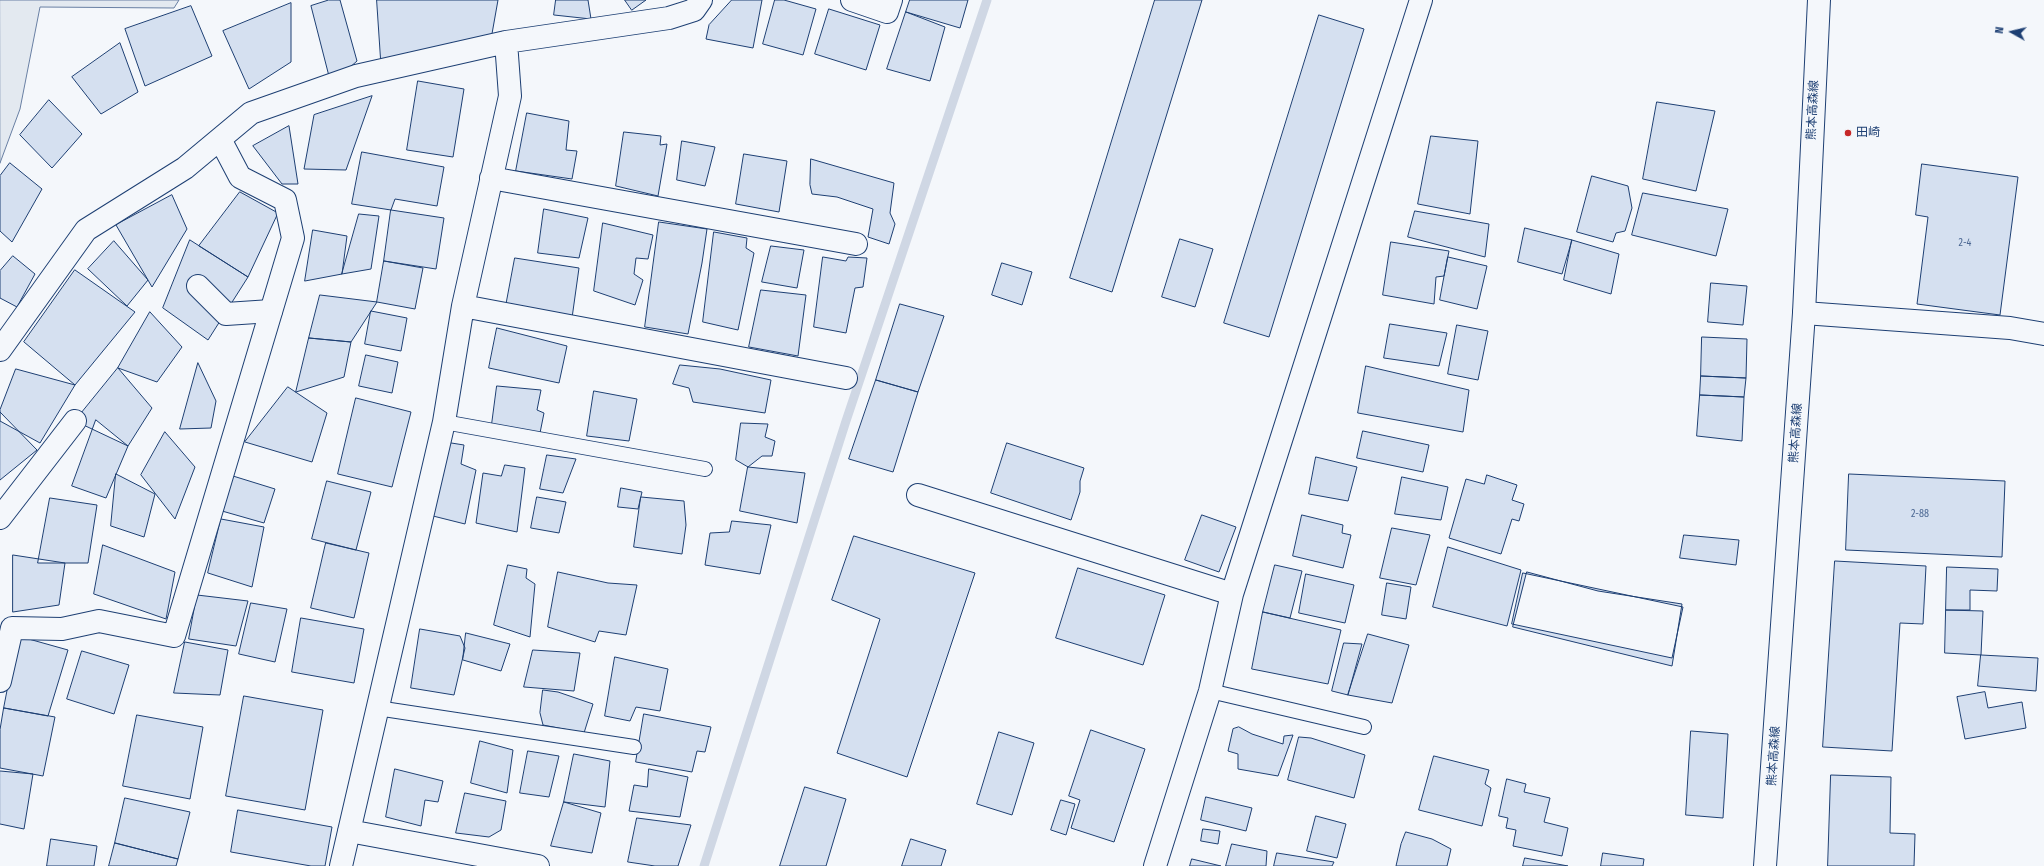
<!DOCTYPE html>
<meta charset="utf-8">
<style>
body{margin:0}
#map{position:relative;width:2044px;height:866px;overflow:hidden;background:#f4f7fb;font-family:"Fira Sans Condensed",sans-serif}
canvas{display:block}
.north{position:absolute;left:1992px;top:12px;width:40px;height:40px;-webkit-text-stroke:3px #f4f7fb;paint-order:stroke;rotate:278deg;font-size:11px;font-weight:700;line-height:16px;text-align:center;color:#1d3f73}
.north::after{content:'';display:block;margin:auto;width:14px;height:18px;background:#1d3f73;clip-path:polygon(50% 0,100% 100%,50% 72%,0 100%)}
</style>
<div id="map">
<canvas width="2044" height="866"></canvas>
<div class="north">N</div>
</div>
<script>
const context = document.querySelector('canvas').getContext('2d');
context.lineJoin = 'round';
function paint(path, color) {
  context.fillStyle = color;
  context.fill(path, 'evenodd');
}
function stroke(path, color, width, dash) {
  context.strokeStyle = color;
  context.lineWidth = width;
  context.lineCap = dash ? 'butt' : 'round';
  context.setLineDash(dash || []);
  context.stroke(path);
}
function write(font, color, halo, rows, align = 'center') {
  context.font = font + ' "Fira Sans Condensed","Noto Sans JP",sans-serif';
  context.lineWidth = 3;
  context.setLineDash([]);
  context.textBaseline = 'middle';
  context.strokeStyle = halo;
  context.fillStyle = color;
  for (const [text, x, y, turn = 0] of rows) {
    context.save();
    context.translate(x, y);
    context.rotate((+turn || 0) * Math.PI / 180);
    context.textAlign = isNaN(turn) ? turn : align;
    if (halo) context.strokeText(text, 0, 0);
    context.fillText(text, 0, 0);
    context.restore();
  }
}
const green = new Path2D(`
 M0 0H179L174 8 40 7 20 109 0 163Z`);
paint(green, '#e3e9f0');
stroke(green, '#687fa3', 1);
stroke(new Path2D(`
 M704 866 846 421 987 0`), '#cfd7e4', 9);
const building = new Path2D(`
 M329 0H340L357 61 331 84 311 6Z
 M377 0H498L490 45 381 60Z
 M556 0H588L591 19 554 15Z
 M625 0H646L632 10Z
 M732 0H762L753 48 706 39 709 25Z
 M775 0H784L816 9 803 55 763 44Z
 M910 0H968L960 28 906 12Z
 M1155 0H1202L1112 292 1070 278Z
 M291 3V62L249 89 223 31Z
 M191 6 212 56 145 86 125 29Z
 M829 9 880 25 866 70 815 54Z
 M906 12 945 27 930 81 887 69Z
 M1319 15 1364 29 1269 337 1224 323Z
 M120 43 138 92 101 114 72 77Z
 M418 81 464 89 453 157 407 150Z
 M372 96 346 170 304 169 314 115Z
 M49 100 82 134 52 168 20 135Z
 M1657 102 1715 111 1696 191 1643 179Z
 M527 113 569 121 566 150 577 151 572 179 516 171Z
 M289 126 298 184H282L253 146Z
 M624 132 661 136 660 145 667 144 658 196 616 186Z
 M1431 136 1478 141 1470 214 1418 204Z
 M682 141 715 147 705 186 677 180Z
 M362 152 444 167 437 206 395 199 391 210 352 204Z
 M744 154 787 161 779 212 736 204Z
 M811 159 894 183 890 213 895 224 889 244 868 237 873 209 837 197 812 194 810 185Z
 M10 163 42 189 12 242 0 231V176Z
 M1922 164 2018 177 2000 315 1917 304 1928 217 1916 215Z
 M1592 176 1628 186 1632 208 1625 231 1616 233 1613 242 1577 232Z
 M240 192 278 213 248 277 199 246Z
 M1643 193 1728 209 1716 256 1632 235Z
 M172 195 187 229 152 287 116 225Z
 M544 209 588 218 579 258 538 253Z
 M391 210 444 218 436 269 384 261Z
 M1415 211 1489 224 1485 257 1408 237Z
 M359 214 379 216 371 269 342 274Z
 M659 222 707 229 702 263 688 334 645 327Z
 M603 223 653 235 648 259 636 258 634 274 643 280 635 305 594 291Z
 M1525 228 1572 240 1562 274 1518 262Z
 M313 230 347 236 342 274 305 281Z
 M714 232 747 238 746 248 754 253 738 330 703 322Z
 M1180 239 1213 249 1195 307 1162 297Z
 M190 240 248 277 208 340 163 308Z
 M1572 240 1619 254 1611 294 1564 280Z
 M114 241 148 280 127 306 88 269Z
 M1391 242 1449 251 1444 276 1436 277 1434 304 1383 295Z
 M771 246 804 250 797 288 762 282Z
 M13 256 35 274 17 307 0 298V271Z
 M823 257 846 261 848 257 867 258 863 287 855 288 846 333 814 327Z
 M1448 257 1487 266 1477 309 1440 300Z
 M515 258 579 268 572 318 506 306Z
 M384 261 423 268 415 309 377 302Z
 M1002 263 1032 272 1022 305 992 295Z
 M75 270 135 312 75 385 24 342Z
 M1711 283 1747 286 1743 325 1708 322Z
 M761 290 806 295 798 356 749 347Z
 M320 295 377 302 351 342 309 338Z
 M900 304 944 316 918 392 876 380Z
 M371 311 407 318 401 351 365 344Z
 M150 312 182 347 157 382 118 368Z
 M1390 324 1447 333 1439 366 1384 358Z
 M1457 325 1488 331 1478 380 1448 374Z
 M497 328 567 346 559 383 489 368Z
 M1702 337 1747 339 1746 378 1701 376Z
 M309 338 351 342 344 377 296 392Z
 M366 355 398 362 392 393 359 386Z
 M198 363 216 401 211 428 180 429Z
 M680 365 720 369 771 380 765 413 693 402 689 388 673 384Z
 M1366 366 1469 390 1463 432 1358 413Z
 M118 368 152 408 128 446 75 421Z
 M16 369 75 385 40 443 0 421V410Z
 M1701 376 1746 378 1744 397 1700 395Z
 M876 380 918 392 893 472 849 459Z
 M497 386 541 390 537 410 544 413 540 433 492 424Z
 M288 387 327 413 312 462 245 442Z
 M594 391 637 399 629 441 587 436Z
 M1700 395 1744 397 1742 441 1697 436Z
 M356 398 411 412 392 487 338 474Z
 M0 412 37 450 0 480Z
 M96 420 128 446 106 498 72 486Z
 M741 423 768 424 765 437 775 441 772 456H762L748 467 736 460Z
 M1363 431 1429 445 1423 472 1357 458Z
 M165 432 195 467 175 519 141 475Z
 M445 442 464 445 461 464 476 470 465 524 429 515Z
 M1007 443 1084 468 1080 481V492L1071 520 991 493Z
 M547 455 576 459 563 493 540 489Z
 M1316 457 1357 467 1348 501 1309 494Z
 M505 465 525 468 517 532 476 523 483 473 501 476Z
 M748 467 805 473 797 523 740 511Z
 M116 474 155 494 144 537 111 526Z
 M1849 474 2005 481 2002 557 1846 550Z
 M1487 475 1517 485 1512 500 1524 504 1519 521 1512 519 1501 554 1449 538 1466 479 1484 484Z
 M233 476 275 489 264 523 222 511Z
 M1402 477 1448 487 1441 520 1395 514Z
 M327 481 371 492 356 550 312 539Z
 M621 488 642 492 638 509 618 507Z
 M537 497 566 502 559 533 531 528Z
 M641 497 684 501 686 525 682 554 634 547Z
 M50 498 97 505 88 563H38Z
 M1202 515 1236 527 1219 572 1185 560Z
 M1302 515 1343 525 1342 533 1351 535 1343 568 1293 556Z
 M221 519 264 527 252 587 208 573Z
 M732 521 771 525 760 574 705 565 710 533 729 532Z
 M1392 528 1430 535 1416 585 1380 578Z
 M1684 535 1739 540 1736 565 1680 558Z
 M854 536 975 573 907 777 837 753 880 619 832 600Z
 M326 543 369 553 354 618 311 608Z
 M103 545 175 572 166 619 94 594Z
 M1448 547 1521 570 1507 626 1433 607Z
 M13 555 65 563 59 605 13 612Z
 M1835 561 1926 566 1923 624 1900 623 1892 751 1823 747Z
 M508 565 527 569 526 578 535 584 530 637 494 625Z
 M1275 565 1302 571 1290 618 1263 612Z
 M1947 567 1998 569 1997 591 1970 590V610H1946Z
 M1078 568 1165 595 1143 665 1056 638Z
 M558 572 608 583 637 585 626 635 599 631 595 642 548 627Z
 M1527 572 1598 591 1682 604 1672 666 1513 627Z
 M1523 573 1683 607 1672 658 1512 624Z
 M1306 574 1354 585 1345 623 1299 613Z
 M1387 583 1411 587 1406 619 1382 615Z
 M197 595 248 601 236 646 189 639Z
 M251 603 287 609 275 662 239 654Z
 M1946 610 1983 611 1981 655 1945 653Z
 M1263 612 1341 630 1328 684 1252 669Z
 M301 618 364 629 354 683 292 672Z
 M420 629 460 636 465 648 454 695 411 688Z
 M466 633 510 644 501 671 463 660Z
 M1368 634 1409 645 1392 703 1348 695Z
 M18 636 68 650 48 716 4 708Z
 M185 642 228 650 220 695 174 693Z
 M1344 643 1362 644 1348 695 1332 691Z
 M533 650 580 653 574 691 524 687Z
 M82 651 129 665 114 714 67 699Z
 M1981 655 2038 658 2036 691 1978 686Z
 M615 657 668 669 660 711 636 707 630 721 605 716Z
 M543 690 558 692 593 704 584 733 543 725 540 713Z
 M1985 692 1988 708 2022 702 2026 728 1965 739 1957 697Z
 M244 696 323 710 305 810 226 796Z
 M4 708 55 717 43 776 0 768V730Z
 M644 714 711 727 705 752 697 751 692 772 636 762Z
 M137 715 203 727 190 799 123 786Z
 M1239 727 1252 734 1283 744 1284 736 1293 735 1278 776 1238 769V754L1228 751 1233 729Z
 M1091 730 1145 749 1114 842 1071 828 1080 800 1069 796Z
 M1691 731 1728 734 1723 818 1686 815Z
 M999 732 1034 743 1012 815 977 804Z
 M1299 737 1311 738 1365 755 1354 798 1288 780Z
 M480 741 513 750 507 793 471 783Z
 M528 751 559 756 549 797 520 793Z
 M574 754 610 761 605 807 564 802Z
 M1434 756 1489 770 1485 784 1491 788 1482 826 1419 810Z
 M395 769 443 781 438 802 425 800 421 826 386 817Z
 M649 769 688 777 680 817 629 811 634 785 647 787Z
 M0 771 33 774 24 829 0 824Z
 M1831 775 1891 777 1890 833 1915 834 1914 866H1828Z
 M1507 779 1526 784 1524 792 1550 798 1544 822 1568 828 1562 856 1513 846 1516 830 1506 828 1508 818 1499 816Z
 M805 787 846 799 826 866H780Z
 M465 793 506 801 501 830 489 837 456 833Z
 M1206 797 1252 808 1246 831 1201 820Z
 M125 798 190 812 178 859 115 843Z
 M1061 800 1075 804 1066 835 1051 830Z
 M564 802 601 813 592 853 551 846Z
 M238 810 332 827 325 866H311L231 852Z
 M1316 816 1346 824 1337 858 1307 851Z
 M637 818 691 825 678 866H655L628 862Z
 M1203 829 1220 831 1218 844 1201 841Z
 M1406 832 1432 839 1451 849 1447 866H1396L1401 844Z
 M51 839 97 846 94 866H47Z
 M911 839 946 850 941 866H902Z
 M115 843 178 859 176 866H109Z
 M1232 844 1267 851 1266 866H1226Z
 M1277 853 1334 862 1332 866H1274Z
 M1603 853 1644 859 1643 866H1601Z
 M1525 858 1568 866H1523Z
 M1192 859 1221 866H1190Z`);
paint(building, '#d5e0f0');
stroke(building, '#1d3f73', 1);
const service = new Path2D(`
 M444 422 705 469
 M1210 691 1364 727
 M377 708 634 747`);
const minor = new Path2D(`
 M852 0 887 12 891 0
 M491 178 856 244
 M463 306 846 378
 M1804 313 2010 328 2044 334
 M0 350 86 230 185 168 251 113 356 76 506 42 669 18 694 10 701 0
 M918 495 1232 594
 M0 681 12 628 62 629 99 621 174 636 293 238 285 200 240 177 220 139
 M349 831 538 866
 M341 866 444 422 463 306 510 96 506 42
 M1155 866 1210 691 1232 594 1421 0`);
const tertiary = new Path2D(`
 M198 286 226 314 271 311
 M0 518 75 421`);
const primary = new Path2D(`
 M1765 866 1804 313 1819 0`);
stroke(service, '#1d3f73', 16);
stroke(minor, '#1d3f73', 24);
stroke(tertiary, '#1d3f73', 24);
stroke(primary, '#1d3f73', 24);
stroke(service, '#f4f7fb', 14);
stroke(minor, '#f4f7fb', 22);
stroke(tertiary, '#f4f7fb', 22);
stroke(primary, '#f4f7fb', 22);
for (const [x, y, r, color] of [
 [1848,133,4,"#c62828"]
]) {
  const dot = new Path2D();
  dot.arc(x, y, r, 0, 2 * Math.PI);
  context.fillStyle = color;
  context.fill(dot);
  stroke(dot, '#f4f7fb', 1.5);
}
write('10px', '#4b6792', null, [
 ["2-4",1965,243],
 ["2-88",1920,514]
]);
write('12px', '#1d3f73', '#f4f7fb', [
 ["熊本高森線",1813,110,-87],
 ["熊本高森線",1796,433,-86],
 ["熊本高森線",1774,756,-86]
]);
write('12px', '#1d3f73', '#f4f7fb', [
 ["田崎",1856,133]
], 'left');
</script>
